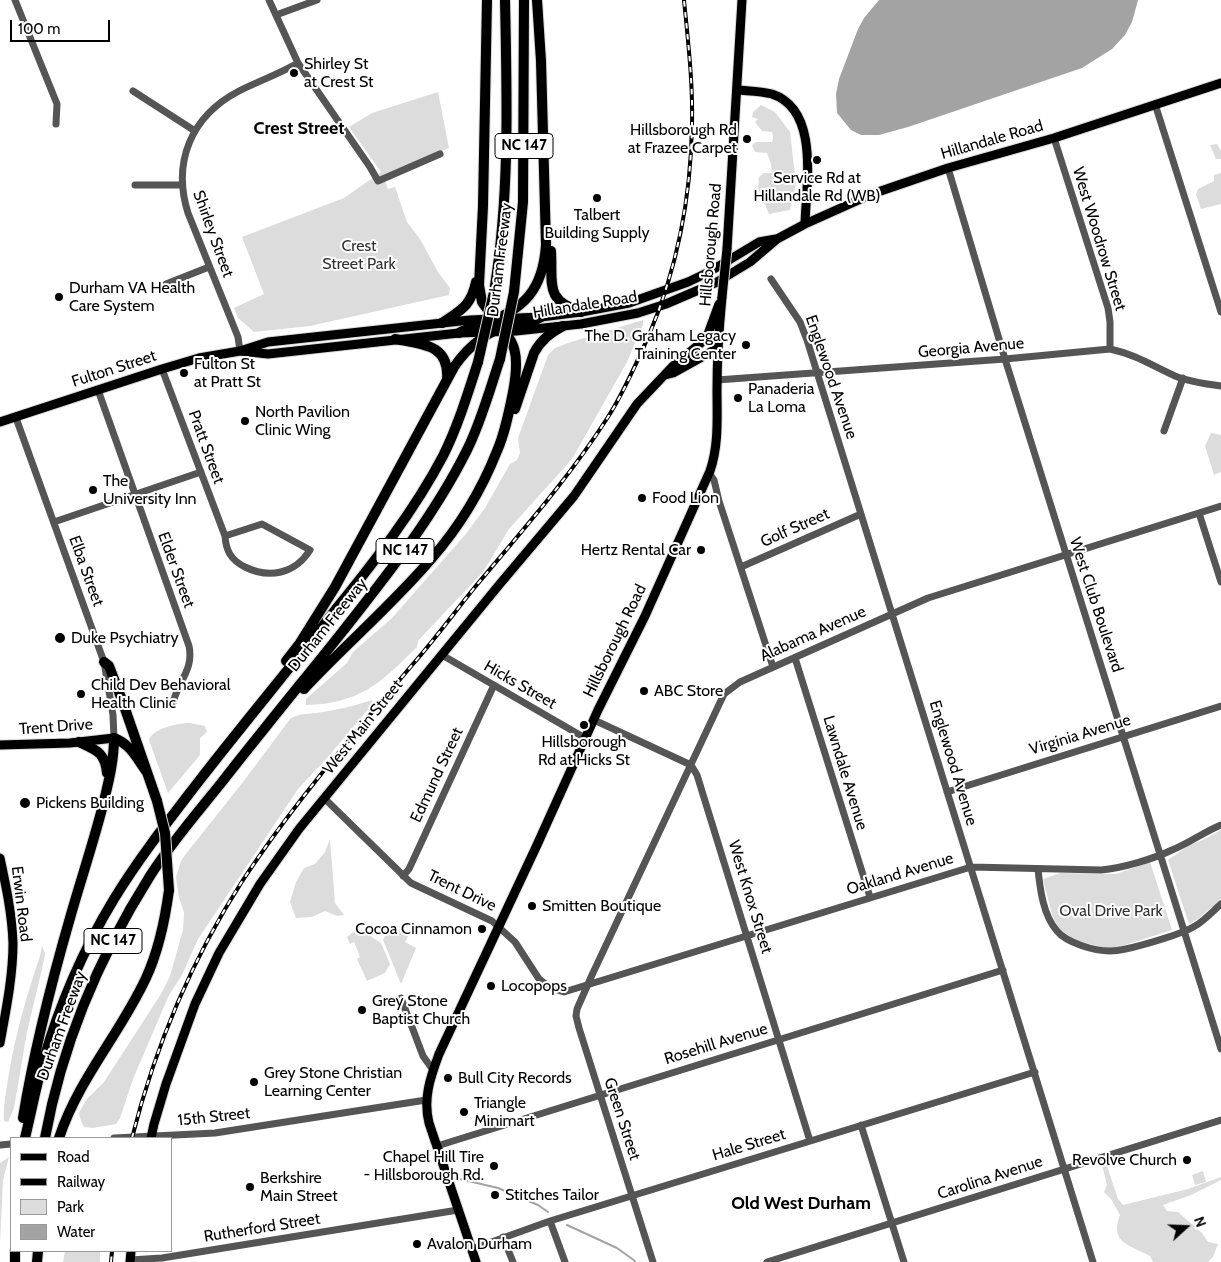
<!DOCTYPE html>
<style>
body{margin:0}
#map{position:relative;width:1221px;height:1262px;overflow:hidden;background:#fff;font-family:Cabin,sans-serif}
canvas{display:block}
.legend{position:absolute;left:10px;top:1137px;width:162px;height:115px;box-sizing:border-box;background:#fff;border:1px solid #999;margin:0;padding:6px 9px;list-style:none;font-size:15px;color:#000}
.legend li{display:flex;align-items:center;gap:10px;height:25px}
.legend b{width:25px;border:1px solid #999}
.north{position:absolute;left:1161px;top:1202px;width:50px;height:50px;-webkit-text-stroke:4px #fff;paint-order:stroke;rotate:70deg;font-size:14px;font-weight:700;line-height:20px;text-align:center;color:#000}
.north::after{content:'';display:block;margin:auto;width:18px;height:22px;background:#000;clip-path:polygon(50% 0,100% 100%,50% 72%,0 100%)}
.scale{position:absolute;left:10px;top:20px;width:100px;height:22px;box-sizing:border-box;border:2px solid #000;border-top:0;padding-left:6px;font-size:15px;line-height:18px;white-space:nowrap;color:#000;-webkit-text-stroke:4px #fff;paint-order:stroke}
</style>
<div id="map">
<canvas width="1221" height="1262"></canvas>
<ul class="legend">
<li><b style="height:6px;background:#000"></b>Road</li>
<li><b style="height:6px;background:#000"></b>Railway</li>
<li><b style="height:14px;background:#dcdcdc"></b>Park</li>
<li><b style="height:14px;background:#a3a3a3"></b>Water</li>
</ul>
<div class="north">N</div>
<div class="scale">100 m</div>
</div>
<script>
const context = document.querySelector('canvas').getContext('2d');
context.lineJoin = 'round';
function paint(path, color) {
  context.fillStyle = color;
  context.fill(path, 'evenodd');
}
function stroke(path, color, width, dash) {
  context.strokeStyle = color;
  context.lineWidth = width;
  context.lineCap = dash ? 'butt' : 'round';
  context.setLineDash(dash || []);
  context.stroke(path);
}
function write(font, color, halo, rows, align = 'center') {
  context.font = font + ' Cabin,sans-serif';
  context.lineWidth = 4;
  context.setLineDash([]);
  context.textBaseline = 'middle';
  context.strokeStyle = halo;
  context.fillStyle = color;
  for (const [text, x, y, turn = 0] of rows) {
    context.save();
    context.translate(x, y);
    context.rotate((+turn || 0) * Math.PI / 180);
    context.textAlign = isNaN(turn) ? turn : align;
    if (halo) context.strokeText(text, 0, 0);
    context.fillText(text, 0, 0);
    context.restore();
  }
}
paint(new Path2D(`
 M438 92 449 148 383 175 388 189 395 187 407 222 420 239 438 272 450 288 449 295 310 326 254 332 238 318 234 308 264 294 242 237 344 198 381 172 349 127 372 113Z
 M761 105 775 112 790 132 796 184 790 210 769 214 758 188 759 177 764 173H772L771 164 767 153 755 152 752 145 756 142H772L773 137 772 132 762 131 755 122 758 119 752 117 753 112Z
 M1217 144 1221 151V159H1216L1210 145Z
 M1221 173V204L1201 209 1196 194 1198 189 1214 181V175Z
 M643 320V325L627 362 572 459 509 529 483 572 429 629 418 641 417 647C381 683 359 704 306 705V699L347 663 353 652 392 618 465 535 485 508 510 464 517 460 520 453 518 438 548 355 555 348 568 343Z
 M1211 433 1221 435V472L1214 475 1205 446Z
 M372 700 370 707 328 757 298 789 198 939 182 975 169 995 133 1079 120 1118 116 1124 93 1128 84 1127 81 1121 79 1113 86 1100 104 1082 161 994 170 976 183 930 184 912 179 898 176 877 181 861 185 855 243 782 290 719C299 713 307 714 317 713 336 710 354 706 372 700Z
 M190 723 205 726 207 732 200 738V755L168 793 149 740C153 728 179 723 190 723Z
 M1221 830V899L1198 919 1189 924 1168 860 1189 845 1203 840Z
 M330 839 335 903 344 915 337 916 325 911 312 917 296 918 290 902 296 882 304 868 315 864 325 852Z
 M1150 862 1172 930 1119 947 1105 948 1074 940 1059 928 1053 918 1043 879 1060 873 1116 874Z
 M390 925 408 936 405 942 416 948 401 984 383 940Z
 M358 928 381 943 390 964 385 973 367 981 357 959 360 957 354 942 350 944 347 937Z
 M42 946 45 954 42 969 27 1032 14 1108 8 1122 4 1121C3 1106 6 1093 8 1079 15 1036 26 997 40 956Z
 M9 1157 3 1180 0 1243V1163Z
 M1106 1163 1118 1199 1123 1205 1188 1189 1221 1177V1180L1191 1195 1163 1205 1167 1211 1178 1212 1202 1233 1208 1242 1218 1244 1213 1257 1208 1262H1153L1150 1256C1130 1245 1109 1243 1120 1215L1111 1199 1104 1192 1107 1185 1102 1165Z
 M1203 1171 1206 1182 1195 1185 1192 1175Z
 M65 1251H100V1262H63Z`), '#dcdcdc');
paint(new Path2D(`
 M879 0H1138L1132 22 1125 35 1112 49 1082 68 908 127 879 135H861L851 130 837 113 836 94 839 79 858 29 864 18Z`), '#a3a3a3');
stroke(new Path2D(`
 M460 1179 498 1188 538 1205 548 1212
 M567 1225 617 1248 635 1261`), '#a3a3a3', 2);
const major = new Path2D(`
 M738 90C749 91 761 91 772 94 820 110 806 185 805 224
 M727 249 742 0
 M240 351 268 354 459 333 516 331 581 324 638 313 666 304 717 282 750 262 777 239 805 224 872 194 948 168 1054 138 1221 83
 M665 375 673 373 718 348
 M0 422 162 369 199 358 240 351 268 342 470 320 541 317 581 312 629 303 688 282 709 272 759 242 776 239
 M0 745 70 743 114 738
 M0 858C6 886 12 914 13 943 13 976 6 1010 0 1043
 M151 1138 154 1124 166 1084 195 1004 219 953 260 884 299 829 499 585 574 496 637 404 672 367 702 342 708 334 719 304
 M130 1262 131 1251
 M476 1262 429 1123C423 1099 430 1078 439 1054L537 845 598 710 645 616 710 471C719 445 717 417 717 390 717 359 719 328 722 297`);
const highway = new Path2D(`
 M487 0 483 206 479 285 482 302 493 317
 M551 251C553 284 544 300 581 312
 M494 292C510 196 507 97 505 0
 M514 292 523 202 524 0
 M442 323C461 310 471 306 476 282
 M459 333C467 328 475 327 484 324 525 309 543 289 546 245L541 61 537 0
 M395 339C422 344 450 344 447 380
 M515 409 534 353C541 340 550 333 563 326
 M286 661 300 643 335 587 454 367C469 345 488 330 514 324 525 322 532 323 541 317
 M104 662 109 666 122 700 157 801
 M304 689C346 644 393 604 432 558 459 527 482 489 497 451 505 433 509 412 513 392 519 360 520 335 485 319
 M79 742C96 750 105 752 107 773
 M23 1118C34 1050 51 984 70 918 81 879 94 841 104 801 109 780 114 760 114 738 130 744 136 757 146 771
 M25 1138C31 1113 36 1087 43 1062 59 1006 83 950 114 899 139 858 169 820 199 781 244 723 291 667 336 609 375 561 414 511 443 456 458 426 468 393 478 362
 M45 1138C62 1044 99 957 150 876 171 843 198 812 222 782 262 731 303 681 343 631 388 574 434 516 467 450 481 422 490 389 500 359
 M59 1138C79 1078 120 1034 146 978 159 950 165 920 169 890
 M15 1262V1251
 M37 1262 38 1251`);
stroke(major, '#dbdbdb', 11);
stroke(highway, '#dbdbdb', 12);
stroke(new Path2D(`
 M15 0 57 104 56 124
 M269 0 298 63 370 167 378 181 440 154
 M276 15 317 0
 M133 91 195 131
 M1155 104 1221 312
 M1054 138 1108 308 1110 322V349
 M948 168 1005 359 1221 1049
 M135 185H182
 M771 279 800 322 807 340 1093 1262
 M166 284 209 267
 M240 351 238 337 188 213C172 162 191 116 239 91 259 81 279 74 298 63
 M162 369 225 536C226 551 231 560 245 567 269 579 295 574 310 550L262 524 225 536
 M717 380 1005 359 1110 349C1134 354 1153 366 1175 376 1190 382 1206 384 1221 386
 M98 390 189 646C194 670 178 681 173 703
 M16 418 104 662 113 715 114 738
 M1164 431 1183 378
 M709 473 714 480 719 501 773 667
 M1199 513 1221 582
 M54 522 201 472
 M741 567 861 514
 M442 655 585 738
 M795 658 870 897
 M594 720 691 765 697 775 810 1141
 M947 792 1221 706
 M324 798 411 883 492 921 515 942 539 979 551 988 564 992 971 867 1101 870C1123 868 1153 859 1172 850 1189 843 1204 832 1221 825
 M1038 869C1040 889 1043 915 1057 931 1067 943 1094 951 1110 951 1126 951 1180 935 1195 926 1204 921 1213 911 1221 904
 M403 876 409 869 494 685
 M401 998 423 1056 433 1070
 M861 1125 904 1262
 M114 1138 215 1133 426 1100
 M0 1145 11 1144
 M437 1146 1003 970
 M550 1221 565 1262
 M503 1237 513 1262
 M472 1249 550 1221 1035 1072
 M130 1260 162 1258 458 1210
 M653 1262 579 1028 576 1016 577 1009 592 975 724 694 740 682 928 598 1221 506
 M767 1262 1221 1120`), '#555', 7);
stroke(major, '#000', 9);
stroke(highway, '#000', 10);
const rail = new Path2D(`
 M132 1138C155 1047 192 959 243 880 293 804 354 734 413 664 435 639 454 613 475 587 521 532 569 478 608 417 624 392 637 362 649 335 677 269 691 195 692 124 693 83 688 41 684 0
 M111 1262 112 1251`);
stroke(rail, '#000', 4);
stroke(rail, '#fff', 2, [5.5]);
const majorBridge = new Path2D(`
 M722 297 727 249`);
const highwayBridge = new Path2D(`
 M500 359 514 292
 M478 362 494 292
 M157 801 165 833 169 890`);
stroke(majorBridge, '#dbdbdb', 11, []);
stroke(highwayBridge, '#dbdbdb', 12, []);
stroke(majorBridge, '#000', 9);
stroke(highwayBridge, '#000', 10);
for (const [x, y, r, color] of [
 [294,73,5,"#000"],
 [747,139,5,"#000"],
 [817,160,5,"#000"],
 [597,198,5,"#000"],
 [59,297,5,"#000"],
 [746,345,5,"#000"],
 [184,373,5,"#000"],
 [738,398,5,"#000"],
 [245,421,5,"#000"],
 [93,490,5,"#000"],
 [642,498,5,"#000"],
 [701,550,5,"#000"],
 [60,638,6,"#000"],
 [644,691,5,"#000"],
 [81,694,5,"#000"],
 [584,725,5,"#000"],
 [25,803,6,"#000"],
 [532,906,5,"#000"],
 [482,929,5,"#000"],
 [491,986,5,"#000"],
 [362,1010,5,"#000"],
 [448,1078,5,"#000"],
 [254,1082,5,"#000"],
 [464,1112,5,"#000"],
 [1187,1160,5,"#000"],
 [494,1166,5,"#000"],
 [250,1187,5,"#000"],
 [495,1195,5,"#000"],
 [417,1244,5,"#000"]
]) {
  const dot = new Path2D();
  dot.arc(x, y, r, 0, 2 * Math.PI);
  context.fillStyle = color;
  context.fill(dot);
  stroke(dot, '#fff', 2);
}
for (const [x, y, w] of [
 [524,146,58],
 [405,551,58],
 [113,941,58]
]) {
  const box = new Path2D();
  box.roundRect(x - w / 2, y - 12.5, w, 25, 4);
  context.fillStyle = '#fff';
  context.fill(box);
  stroke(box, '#000', 1);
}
write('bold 15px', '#000', null, [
 ["NC 147",524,146],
 ["NC 147",405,551],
 ["NC 147",113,941]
]);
write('16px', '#000', '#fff', [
 ["Shirley St",304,64],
 ["at Crest St",304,82],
 ["Hillsborough Rd",737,130,"right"],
 ["at Frazee Carpet",737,148,"right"],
 ["Service Rd at",817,178,"center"],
 ["Hillandale Rd (WB)",817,196,"center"],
 ["Talbert",597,215,"center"],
 ["Building Supply",597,233,"center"],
 ["Durham VA Health",69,288],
 ["Care System",69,306],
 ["The D. Graham Legacy",736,336,"right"],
 ["Training Center",736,354,"right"],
 ["Fulton St",194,364],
 ["at Pratt St",194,382],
 ["Panaderia",748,389],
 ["La Loma",748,407],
 ["North Pavilion",255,412],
 ["Clinic Wing",255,430],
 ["The",103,481],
 ["University Inn",103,499],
 ["Food Lion",652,498],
 ["Hertz Rental Car",691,550,"right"],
 ["Duke Psychiatry",71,638],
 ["Child Dev Behavioral",91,685],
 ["Health Clinic",91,703],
 ["ABC Store",654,691],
 ["Hillsborough",584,742,"center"],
 ["Rd at Hicks St",584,760,"center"],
 ["Pickens Building",36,803],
 ["Smitten Boutique",542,906],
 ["Cocoa Cinnamon",472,929,"right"],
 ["Locopops",501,986],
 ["Grey Stone",372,1001],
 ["Baptist Church",372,1019],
 ["Grey Stone Christian",264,1073],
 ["Learning Center",264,1091],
 ["Bull City Records",458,1078],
 ["Triangle",474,1103],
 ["Minimart",474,1121],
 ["Chapel Hill Tire",484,1157,"right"],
 ["- Hillsborough Rd.",484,1175,"right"],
 ["Revolve Church",1177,1160,"right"],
 ["Berkshire",260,1178],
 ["Main Street",260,1196],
 ["Stitches Tailor",505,1195],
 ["Avalon Durham",427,1244]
], 'left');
write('16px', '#000', '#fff', [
 ["Hillandale Road",992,140,-16],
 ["Shirley Street",213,234,70],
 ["West Woodrow Street",1099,239,73],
 ["Hillsborough Road",711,245,-85],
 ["Durham Freeway",500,260,-83],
 ["Hillandale Road",585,305,-9],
 ["Georgia Avenue",971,348,-5],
 ["Fulton Street",114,369,-18],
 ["Englewood Avenue",831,377,71],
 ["Pratt Street",206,447,70],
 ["Golf Street",795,528,-24],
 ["Elder Street",176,570,70],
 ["Elba Street",86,571,70],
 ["West Club Boulevard",1096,605,72],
 ["Durham Freeway",328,625,-51],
 ["Alabama Avenue",813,634,-24],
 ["Hillsborough Road",615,641,-64],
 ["Hicks Street",520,685,30],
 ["Trent Drive",56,727,-4],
 ["West Main Street",363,727,-51],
 ["Virginia Avenue",1080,735,-17],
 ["Englewood Avenue",953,763,73],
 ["Lawndale Avenue",845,773,73],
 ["Edmund Street",437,775,-65],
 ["Oakland Avenue",900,874,-17],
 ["Trent Drive",462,891,26],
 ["West Knox Street",750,897,73],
 ["Erwin Road",21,904,83],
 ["Durham Freeway",62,1026,-70],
 ["Rosehill Avenue",716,1044,-17],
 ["15th Street",214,1117,-6],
 ["Green Street",622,1119,72],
 ["Hale Street",749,1145,-17],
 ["Carolina Avenue",990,1178,-18],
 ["Rutherford Street",262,1228,-9]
]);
write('16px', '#333', '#fff', [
 ["Crest",359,246],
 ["Street Park",359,264],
 ["Oval Drive Park",1111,911]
]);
write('bold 18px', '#000', '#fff', [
 ["Crest Street",299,129],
 ["Old West Durham",801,1204]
]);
</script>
